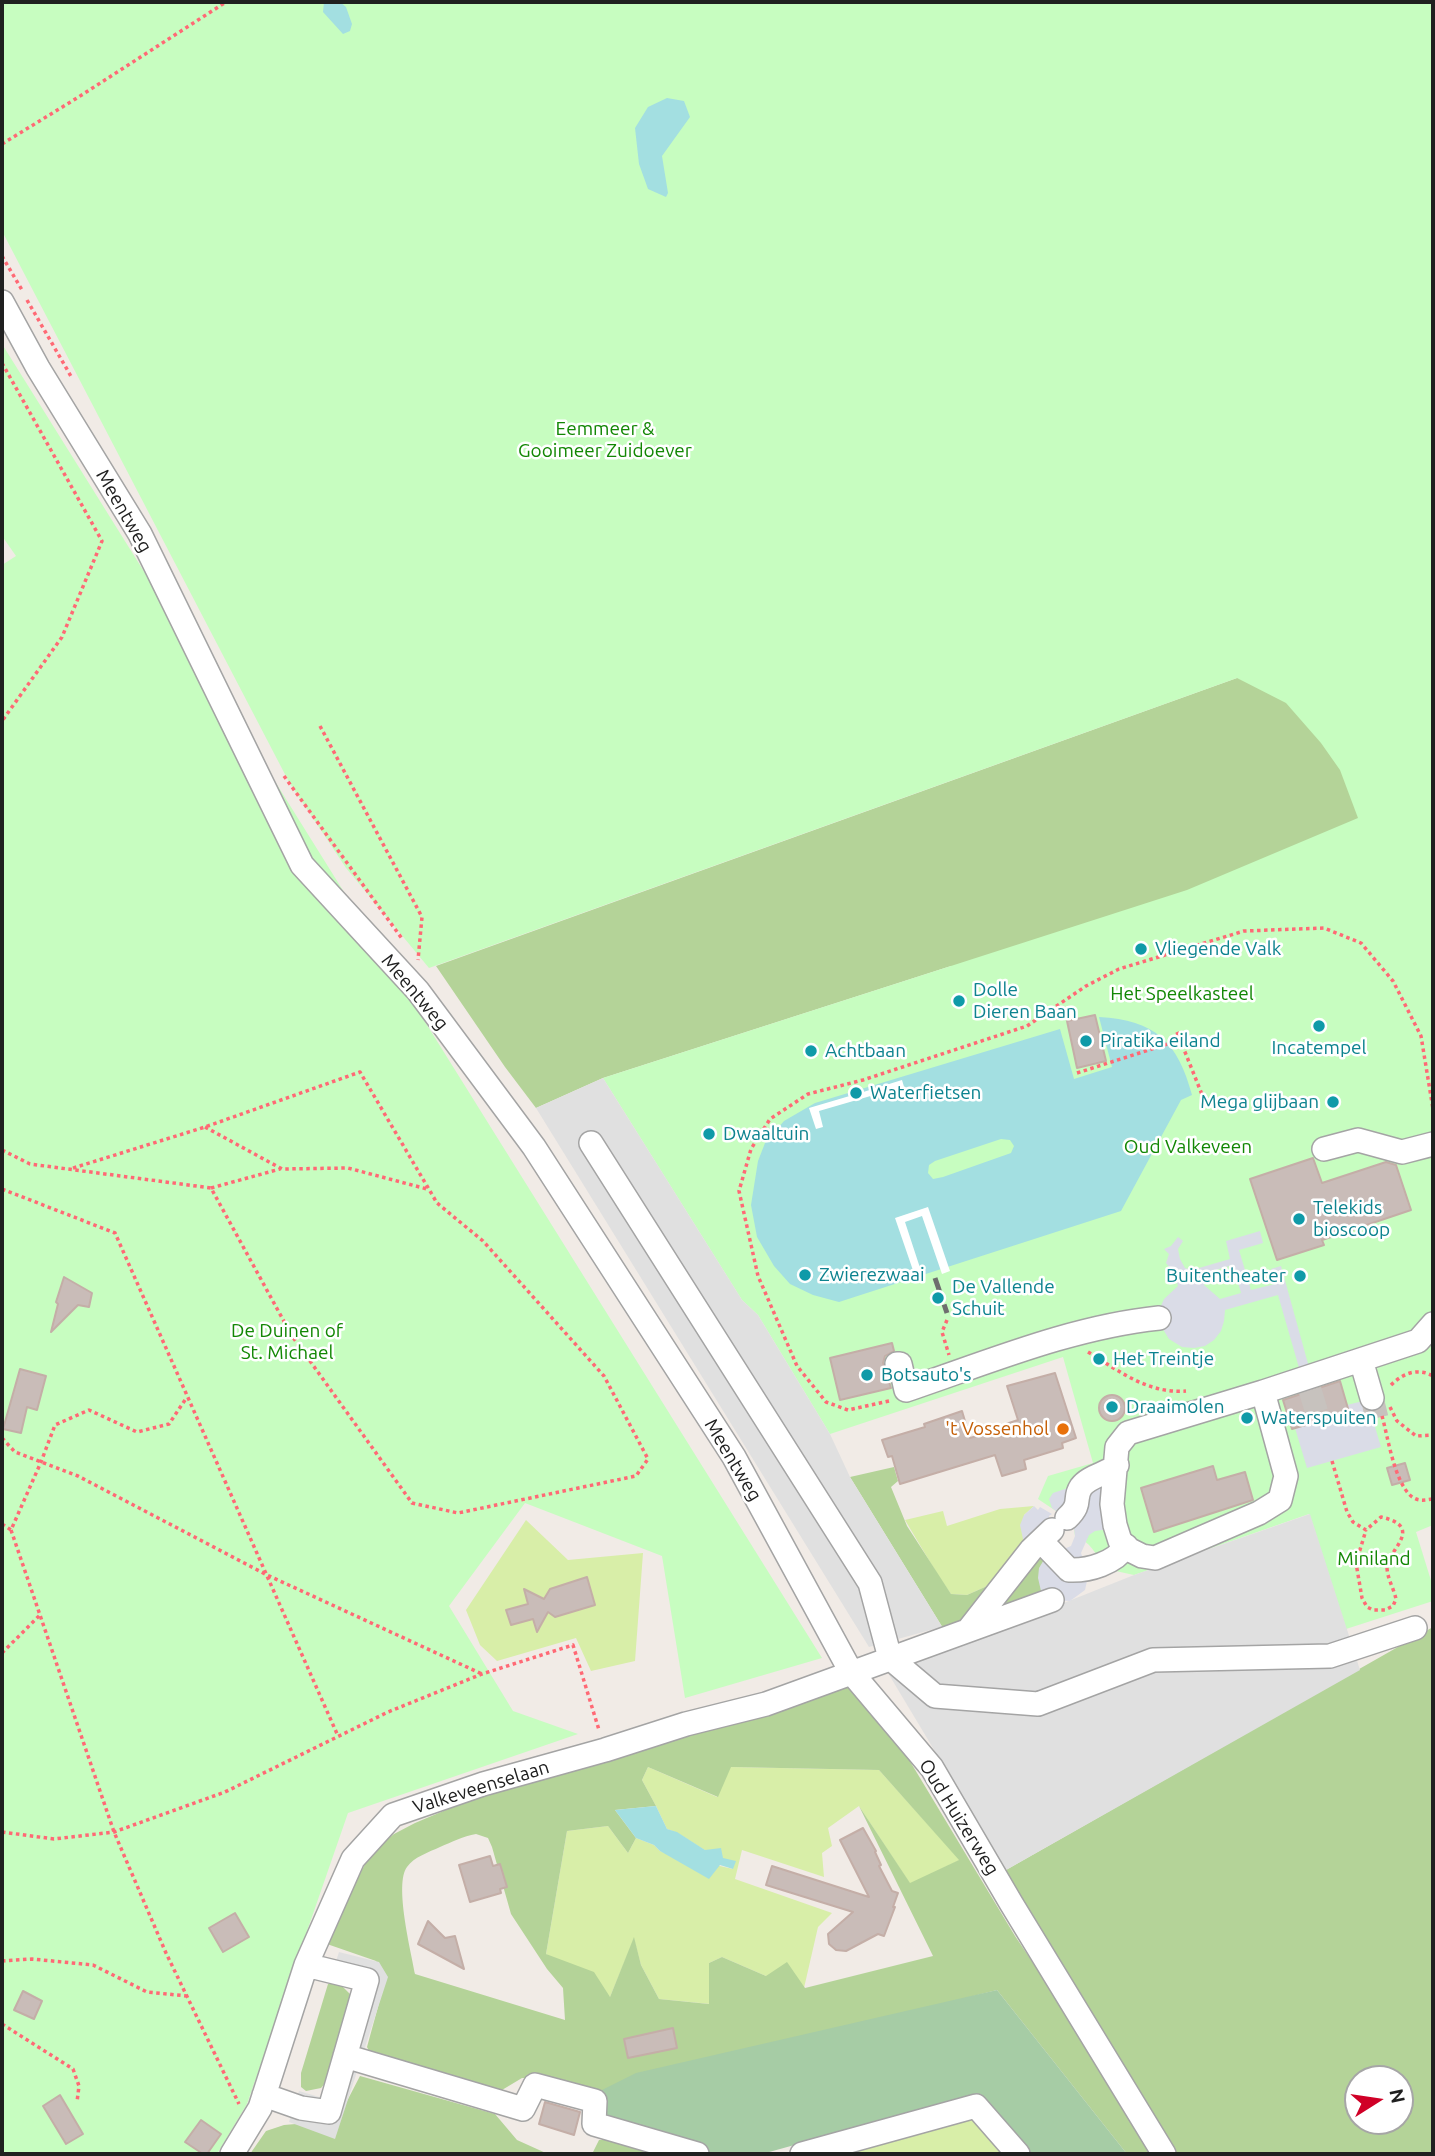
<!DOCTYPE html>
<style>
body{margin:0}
#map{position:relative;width:1435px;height:2156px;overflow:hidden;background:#f1ebe6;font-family:Ubuntu,sans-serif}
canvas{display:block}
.frame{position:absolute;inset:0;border:4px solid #202020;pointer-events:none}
.north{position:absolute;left:1344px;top:2065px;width:70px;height:70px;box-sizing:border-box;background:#fff;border:2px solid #a6a6a6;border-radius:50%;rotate:78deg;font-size:19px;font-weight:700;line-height:28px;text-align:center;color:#202020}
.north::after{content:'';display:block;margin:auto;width:24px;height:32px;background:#d00027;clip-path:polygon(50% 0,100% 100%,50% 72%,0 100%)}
</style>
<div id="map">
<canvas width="1435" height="2156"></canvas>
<div class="frame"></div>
<div class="north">N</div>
</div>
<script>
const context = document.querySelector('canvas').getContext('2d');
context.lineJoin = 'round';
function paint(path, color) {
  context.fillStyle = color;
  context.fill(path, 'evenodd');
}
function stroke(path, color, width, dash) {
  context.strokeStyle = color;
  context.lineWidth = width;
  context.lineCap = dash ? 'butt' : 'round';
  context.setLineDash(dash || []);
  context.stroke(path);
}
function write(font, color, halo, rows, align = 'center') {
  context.font = font + ' Ubuntu,sans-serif';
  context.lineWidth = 5;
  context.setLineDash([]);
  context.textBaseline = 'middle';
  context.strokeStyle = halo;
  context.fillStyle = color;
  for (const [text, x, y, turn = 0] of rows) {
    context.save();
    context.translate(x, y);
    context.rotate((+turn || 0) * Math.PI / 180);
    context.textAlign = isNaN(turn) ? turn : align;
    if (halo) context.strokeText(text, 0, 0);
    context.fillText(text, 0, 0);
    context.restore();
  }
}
paint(new Path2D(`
 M1034 1506 1024 1515 1031 1550 994 1583 967 1595 951 1594 939 1577 905 1520 943 1511 947 1526 1000 1509Z
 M526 1520 568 1560 643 1553 635 1661 591 1671 576 1638 497 1661 480 1645 466 1610Z
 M648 1767 717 1797 730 1767 879 1770 960 1860 910 1884 859 1806 828 1828 832 1846 822 1853 824 1877 742 1850 735 1879 832 1913 818 1927 804 1988 766 1976 722 1957 709 1963 710 2004 659 1999 641 1965 634 1939 610 1997 546 1954 567 1831 608 1826 628 1853 636 1838 654 1845 660 1851 667 1854 733 1869C723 1858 715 1856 703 1849 691 1842 681 1833 667 1829L656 1806 642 1780Z
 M977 2115 1013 2154H824Z`), '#d8eea8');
paint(new Path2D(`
 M1251 255 1433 1153 968 969 951 966 603 1078 536 1108 505 1067 436 966 1237 678Z
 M894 1467 898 1481 891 1487 907 1526 951 1594 967 1595 994 1583 1039 1555 1045 1558 1047 1597 946 1633 850 1477Z
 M1433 1627V2154H1175L1123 2066 1041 1937 1006 1870ZM1358 2079H1400V2121H1358Z
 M859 1681 902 1748 1015 1936 1052 1991 1156 2154H1127L997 1990 598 2092 544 2079 522 2078 497 2093 372 2057 367 2047 384 1985 376 1961 327 1944 329 1932 372 1851 394 1834 415 1823 479 1796 624 1756 641 1749ZM648 1767 718 1797 731 1767 879 1770 959 1860 910 1883 859 1806 933 1956 805 1988 787 1962 766 1976 722 1957 709 1963V2004L659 1999 641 1965 634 1937 610 1997 594 1972 546 1954 567 1831 608 1826 628 1853 636 1838 615 1810 656 1806 642 1780ZM476 1834 488 1838 492 1847 511 1914 547 1969 563 1988 565 2020 415 1974C411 1951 394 1884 407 1867 414 1857 429 1852 440 1847 452 1842 463 1836 476 1834Z
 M338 1982 350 1994 348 2012 327 2081 321 2088 306 2091 301 2087V2073L328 1984Z
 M360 2076 495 2114 517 2140 548 2154H250L266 2131 284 2125 319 2122 346 2103Z
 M599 2140H608L652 2154H592Z`), '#b4d398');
paint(new Path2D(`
 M997 1990 1127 2154H1025L971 2096 762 2154H715L618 2124 609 2119 598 2092 636 2073Z`), '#a6cca5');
paint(new Path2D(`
 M2 2H1433V1525L1416 1532 1433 1587V1601L1346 1629 1309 1514 1134 1575 1102 1568C1097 1553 1090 1542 1075 1536L1074 1528 1060 1508 1056 1511 1038 1499 1048 1476 1093 1463 1063 1357 830 1434 758 1315 742 1300 603 1078 1187 890 1358 818 1340 770 1321 743 1286 703 1237 678 429 968 346 868 289 782 2 231Z
 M2 344 822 1658 685 1698 662 1556 525 1503 449 1606 513 1711 578 1734 348 1813 247 2104 217 2154H2V565L16 556 2 536Z`), '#c7fdc0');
paint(new Path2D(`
 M603 1078 742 1300 758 1315 830 1434 850 1477 946 1633 934 1629 869 1647 536 1108Z
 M1310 1514 1360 1670 1006 1870 888 1673 1134 1575Z
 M339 1952 379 1962 388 1977 335 2139 289 2122 299 2091 326 2099 356 1988 330 1980Z`), '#e0e0e0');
paint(new Path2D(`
 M1260 1231 1263 1243 1239 1250 1251 1290 1275 1284 1271 1269 1281 1266 1315 1389 1306 1392 1278 1295 1225 1310 1224 1321 1221 1331 1214 1340 1205 1346 1194 1348 1182 1347 1169 1339 1161 1326 1160 1308 1164 1299 1178 1286 1174 1273 1166 1263 1169 1254 1164 1249 1171 1246 1178 1237 1183 1241 1178 1249 1180 1259 1185 1268 1192 1270 1230 1259 1226 1241ZM1233 1265 1241 1293 1220 1299 1204 1285 1205 1273Z
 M1367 1400 1381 1447 1307 1468 1295 1428 1349 1412 1347 1405Z
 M1108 1465H1121L1118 1516 1124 1540 1130 1546 1128 1559 1089 1572 1085 1590 1070 1601 1052 1600 1041 1591 1038 1578 1039 1568 1045 1558 1031 1550 1023 1539 1020 1525 1024 1515 1034 1506 1038 1510 1040 1507 1052 1514 1049 1516 1048 1525 1056 1534 1052 1543 1057 1547 1064 1549 1071 1546 1075 1536 1074 1528 1060 1508 1056 1511 1052 1508 1049 1499 1053 1493 1071 1487 1078 1476ZM1102 1530 1110 1531 1115 1537 1116 1542 1115 1550 1111 1555 1089 1563 1084 1562 1081 1553 1089 1535 1095 1531Z`), '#dadce7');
paint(new Path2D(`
 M324 2H340L346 7 352 24 350 31 343 34 323 12Z
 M667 98 684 101 690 117 662 156 668 193 666 197 648 189 639 164 635 128 648 107Z
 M1099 1017C1155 1020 1178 1042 1192 1095L1181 1100 1121 1211 839 1302 813 1295 790 1284 774 1266 757 1237 751 1205 758 1161 765 1143 784 1121 815 1103 1060 1029 1074 1079 1112 1067ZM1001 1139 1010 1140 1014 1146 1011 1153 943 1177 933 1179 928 1173 929 1165 935 1161Z
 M656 1806 667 1829 677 1832 705 1850 721 1848 723 1858 736 1861 733 1869 720 1865 709 1879 660 1851 654 1845 636 1838 615 1810Z`), '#a3dfe1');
paint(new Path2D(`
 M902 1080 908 1100 902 1101 898 1088 819 1111 823 1127 816 1129 809 1108 853 1095 852 1091 858 1089 860 1093Z
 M928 1207 950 1271 942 1274 922 1216 905 1222 924 1280 917 1282 895 1218Z`), '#fff');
const building = new Path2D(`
 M1095 1015 1106 1061 1077 1068 1067 1021Z
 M1313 1158 1322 1183 1386 1162 1396 1165 1411 1210 1322 1240 1324 1245 1277 1260 1250 1179Z
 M64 1277 92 1293 89 1307 78 1305 51 1332 58 1304 56 1302Z
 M892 1343 894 1351 885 1356 883 1363 891 1388 840 1400 830 1358Z
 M20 1369 46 1376 37 1410 27 1407 21 1433 3 1429Z
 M1055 1373 1076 1438 1062 1443 1063 1448 1024 1460 1026 1469 1002 1476 995 1455 900 1484 892 1456 888 1457 882 1440 925 1427 924 1424 962 1411 970 1438 1004 1428 1003 1425 1018 1420 1007 1386Z
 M1340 1381 1349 1412 1292 1429 1283 1400Z
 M1099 1408a13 13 0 1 1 26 0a13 13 0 1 1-26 0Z
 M1405 1463 1410 1480 1392 1485 1387 1468Z
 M1213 1466 1217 1480 1245 1472 1253 1500 1154 1532 1141 1488Z
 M587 1577 595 1605 555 1617 548 1612 537 1632 533 1619 511 1625 506 1610 528 1604 524 1589 544 1599 550 1589Z
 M863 1828 876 1851 875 1852 881 1865 879 1866 892 1891 898 1893 893 1907H895L884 1936 878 1934 846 1951 836 1950 829 1944 828 1934 853 1912 766 1885 772 1866 869 1897 840 1840Z
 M490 1856 493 1866 500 1864 507 1887 500 1889 501 1893 470 1902 459 1865Z
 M235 1913 249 1937 223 1952 209 1928Z
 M428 1921 445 1938 455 1936 464 1969 418 1944Z
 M23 1991 42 2001 34 2019 14 2010Z
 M673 2028 677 2048 628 2058 624 2039Z
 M60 2095 83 2134 66 2144 43 2106Z
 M545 2102 580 2112 574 2135 539 2124Z
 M201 2120 221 2134 207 2154H203L185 2142Z`);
paint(building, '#c9bcb8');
stroke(building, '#c4aea7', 2);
stroke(new Path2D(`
 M1310 1390 1319 1420
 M1372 1398 1377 1418`), '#c7c2be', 23, [23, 11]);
const minor = new Path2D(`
 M2 302 38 368 140 534 302 865 418 991 534 1147 734 1457 851 1672 932 1768 1011 1903 1164 2154
 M591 1143 870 1583 890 1658 935 1696 1038 1704 1153 1660 1330 1656 1415 1628
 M1324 1149 1358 1140 1402 1152 1433 1144
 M1361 1360 1372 1398
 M897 1364H900L906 1390C989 1362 1072 1327 1159 1318
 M1263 1392 1286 1476 1280 1500 1259 1513 1155 1558 1142 1556 1130 1550 1120 1541 1115 1525 1112 1504 1117 1447 1128 1433Z
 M1263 1392 1418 1341 1433 1324
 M1067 1518C1083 1503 1073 1499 1081 1487 1089 1476 1107 1474 1117 1465
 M1041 1541 1069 1570C1089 1571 1115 1563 1126 1546
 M969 1629 1031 1550 1052 1530
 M345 2056 523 2109 535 2085 595 2101 594 2124 697 2154
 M264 2095 301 2108 329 2112 367 1980 306 1965
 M232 2154 260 2108 306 1965 353 1859 393 1815 483 1784 605 1750 686 1724 766 1704 1052 1600
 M802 2154 976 2106 1018 2154`);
stroke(minor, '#a4a4a4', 26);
stroke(new Path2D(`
 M2 144 77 98 226 2
 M2 256 22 290
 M27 300 72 378
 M2 363 102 541 62 637 2 721
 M320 726 422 917 418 960
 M284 776 403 940
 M1177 1032 1205 1102
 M1077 1073 1180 1040
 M205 1127 282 1169 348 1168 427 1189
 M2 1150 30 1164 211 1188 292 1336 412 1503 458 1513 636 1476 648 1459 604 1376 483 1241 437 1203 360 1072 205 1127 70 1169
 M211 1188 280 1169
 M2 1189 115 1233 338 1736
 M947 1320 942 1332 949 1355
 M1088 1352C1119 1371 1148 1394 1186 1391
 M1391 1385C1402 1374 1417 1367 1433 1376
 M889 1401 848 1410 826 1402 797 1366 758 1276 739 1191 751 1149 770 1119 808 1094 863 1080 1027 1026 1086 986 1119 969 1244 931 1324 928 1361 943 1393 981 1421 1036 1433 1109
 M1390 1407 1397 1421 1416 1436 1433 1435
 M1382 1416C1388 1437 1394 1481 1411 1496 1418 1502 1425 1500 1433 1499
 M2 1438 15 1452 78 1476 267 1575 482 1674
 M1332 1461 1347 1512 1353 1522 1366 1530 1381 1517C1426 1527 1387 1551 1387 1567 1387 1578 1394 1589 1396 1599L1393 1606 1385 1610H1373L1367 1607 1362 1598 1356 1563 1366 1530
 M2 1524 11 1530 41 1462 55 1425 89 1410 137 1432 169 1424 187 1397
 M11 1530 114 1832 166 1953 239 2104
 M2 1653 40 1615
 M2 1832 54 1839 114 1832 225 1792 388 1712 482 1674 573 1645 599 1730
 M2 1961 32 1959 93 1965 147 1992 187 1996
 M2 2024 73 2069 79 2086 77 2102`), '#ff6975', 3.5, [3.5, 3.5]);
stroke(minor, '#fff', 23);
stroke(new Path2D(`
 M935 1278 947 1313`), '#6e6e6e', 5, [14, 14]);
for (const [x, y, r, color] of [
 [1141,949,7,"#0f9aa8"],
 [959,1001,7,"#0f9aa8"],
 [1319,1026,7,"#0f9aa8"],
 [1086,1041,7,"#0f9aa8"],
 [811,1051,7,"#0f9aa8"],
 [856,1093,7,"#0f9aa8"],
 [1333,1102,7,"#0f9aa8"],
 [709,1134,7,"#0f9aa8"],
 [1299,1219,7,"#0f9aa8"],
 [805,1275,7,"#0f9aa8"],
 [1300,1276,7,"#0f9aa8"],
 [938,1298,7,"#0f9aa8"],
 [1099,1359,7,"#0f9aa8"],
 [867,1375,7,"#0f9aa8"],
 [1112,1407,7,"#0f9aa8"],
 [1247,1418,7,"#0f9aa8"],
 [1063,1429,7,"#e8710a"]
]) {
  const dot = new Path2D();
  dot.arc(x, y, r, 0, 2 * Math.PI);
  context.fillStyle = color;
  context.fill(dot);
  stroke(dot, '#fff', 2.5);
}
write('19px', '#128704', '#fff', [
 ["Eemmeer &",605,429],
 ["Gooimeer Zuidoever",605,451],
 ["Het Speelkasteel",1182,994],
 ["Oud Valkeveen",1188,1147],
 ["De Duinen of",287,1331],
 ["St. Michael",287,1353],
 ["Miniland",1374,1559]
]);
write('19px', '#202020', '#fff', [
 ["Meentweg",124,511,60],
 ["Meentweg",415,992,50],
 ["Meentweg",733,1460,59],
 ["Valkeveenselaan",481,1787,-17],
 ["Oud Huizerweg",959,1817,58]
]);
write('19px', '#0d838f', '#fff', [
 ["Vliegende Valk",1155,949],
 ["Dolle",973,990],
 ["Dieren Baan",973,1012],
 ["Piratika eiland",1100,1041],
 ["Incatempel",1319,1048,"center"],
 ["Achtbaan",825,1051],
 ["Waterfietsen",870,1093],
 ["Mega glijbaan",1319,1102,"right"],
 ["Dwaaltuin",723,1134],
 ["Telekids",1313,1208],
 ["bioscoop",1313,1230],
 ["Zwierezwaai",819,1275],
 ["Buitentheater",1286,1276,"right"],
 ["De Vallende",952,1287],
 ["Schuit",952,1309],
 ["Het Treintje",1113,1359],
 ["Botsauto's",881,1375],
 ["Draaimolen",1126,1407],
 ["Waterspuiten",1261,1418]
], 'left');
write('19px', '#c56008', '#fff', [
 ["'t Vossenhol",1049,1429]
], 'right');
</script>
